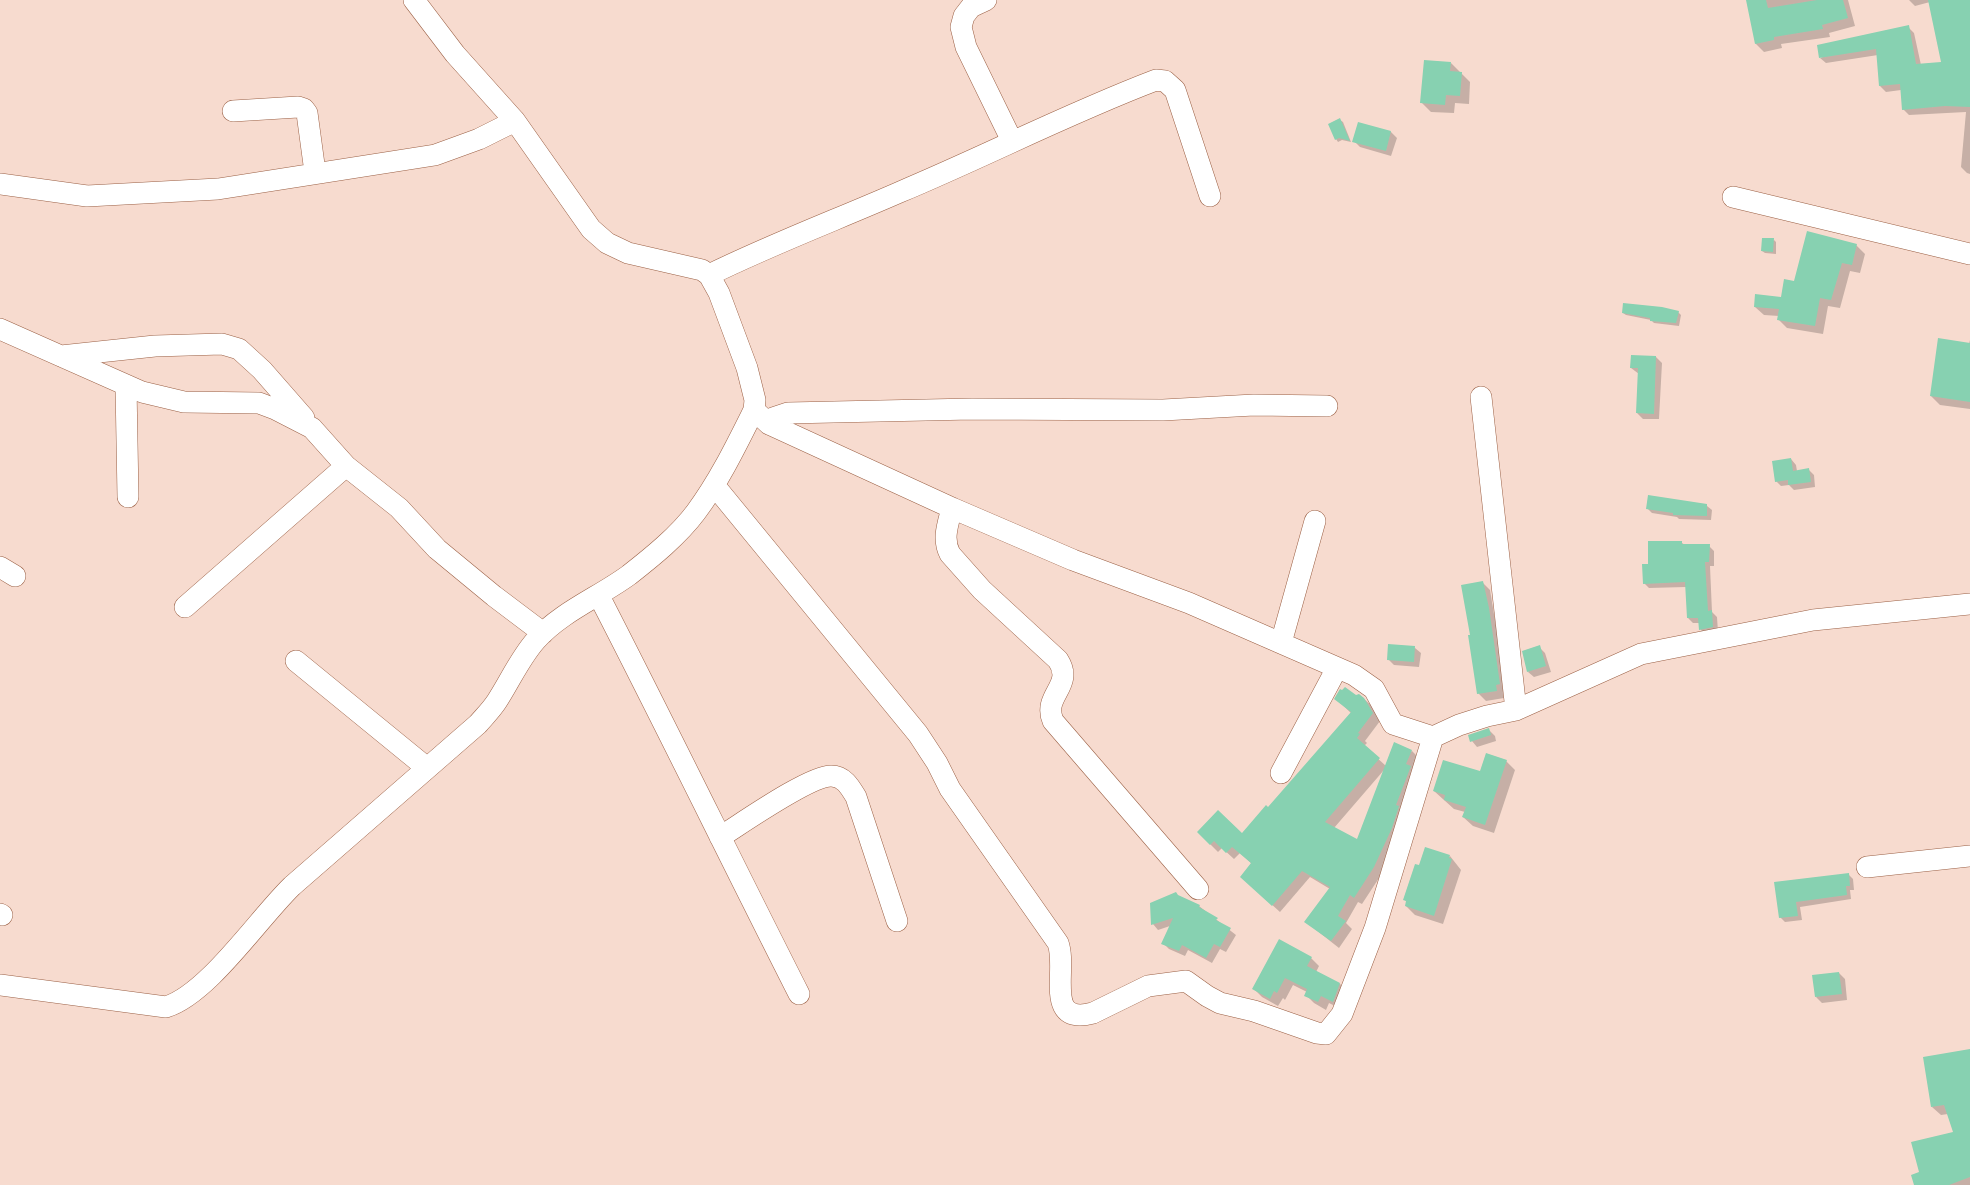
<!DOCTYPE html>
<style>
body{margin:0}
canvas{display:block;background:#f7dbcf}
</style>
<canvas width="1970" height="1185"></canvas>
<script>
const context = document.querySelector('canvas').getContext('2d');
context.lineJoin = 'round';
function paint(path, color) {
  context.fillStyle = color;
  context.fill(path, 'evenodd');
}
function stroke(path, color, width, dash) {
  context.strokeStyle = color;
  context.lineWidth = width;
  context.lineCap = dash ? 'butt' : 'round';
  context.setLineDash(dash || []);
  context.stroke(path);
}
paint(new Path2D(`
 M1753 0H1848L1855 26 1829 33 1830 37 1781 44 1782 48 1764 52 1756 44 1747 1Z
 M1909 0H1970V174L1967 173 1961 167 1966 112 1909 115 1903 109 1901 90 1886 92 1880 86 1878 55 1826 63 1820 58 1908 27 1914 33 1921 65 1942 63 1930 2 1915 6Z
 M1451 63 1470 82 1469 104 1455 103 1454 113 1431 112 1422 103Z
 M1340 120 1343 122 1351 142 1342 140 1338 142 1336 139Z
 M1359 123 1391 132 1397 138 1391 156 1360 147 1354 141Z
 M1774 240 1776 242V254L1765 253 1762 251Z
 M1856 245 1865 254 1860 273 1850 271 1840 308 1828 306 1823 334 1787 328 1778 319 1779 316 1764 315 1755 307 1782 298 1795 282Z
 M1678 312 1681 315 1679 326 1654 323 1651 320 1626 315 1623 313Z
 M1970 340V409L1940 405 1931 396 1969 344Z
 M1656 357 1662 363 1659 419H1643L1637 413 1639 374 1631 368Z
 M1791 459 1796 465 1797 471 1808 469 1814 475 1815 487 1794 490 1789 485 1781 486 1776 481Z
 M1707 506 1712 510 1711 520 1679 519 1677 517 1652 513 1647 508Z
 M1682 543 1685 545 1709 546 1714 551V566H1710L1712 612 1717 617 1718 632 1705 634 1700 629V623H1693L1688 618 1686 587 1649 588 1644 583 1649 565Z
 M1482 582 1490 590 1507 692 1503 693 1504 698 1486 701 1478 693 1472 636Z
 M1539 647 1545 653 1551 672 1534 677 1528 672Z
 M1415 648 1421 653 1419 667 1394 665 1388 659Z
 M1356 697 1364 699 1372 706 1380 721 1365 741 1367 743 1364 746 1386 766 1412 751 1419 758 1381 875 1362 904 1358 902 1346 923 1352 929 1339 948 1306 922 1330 889 1310 877 1280 912 1249 884 1252 864 1240 853 1234 859 1222 848 1218 852 1198 832 1242 834 1268 809 1351 713 1336 699ZM1384 770 1357 841 1334 828Z
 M1489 730 1495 736 1496 741 1477 747 1472 741Z
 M1506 761 1515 770 1494 833 1473 826 1463 817 1465 812 1454 809 1434 791Z
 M1450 856 1461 870 1443 924 1415 915 1406 906 1407 902 1404 899Z
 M1849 875 1853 879 1854 890H1850L1851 899 1800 907 1802 920 1785 922 1780 917 1775 883Z
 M1179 896 1199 906 1236 935 1226 952 1220 949 1212 963 1188 950 1185 956 1169 949 1163 943 1170 926 1158 930 1153 924Z
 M1311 958 1319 966 1316 972 1340 984 1348 992 1341 1009 1329 1003 1326 1010 1314 1003 1306 995 1307 992 1293 985 1285 1000 1283 998 1278 1006 1262 997 1254 989Z
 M1839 973 1845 979 1847 1000 1822 1003 1816 997Z
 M1970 1050V1185H1916L1920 1172 1955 1132 1948 1114 1941 1115 1932 1107Z`), '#0003');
paint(new Path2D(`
 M1746 0H1766L1768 8 1817 0H1843L1848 18 1822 25 1823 29 1774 37V40L1755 44Z
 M1928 0H1970V107L1945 106 1902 110 1900 84 1879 86 1876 49 1819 58 1817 45 1909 25 1916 64 1941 62Z
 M1424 60 1451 62 1450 71 1462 72 1460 96 1446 95 1445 105 1420 103Z
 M1340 118 1350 141 1339 138 1335 140 1328 124Z
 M1358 122 1391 131 1386 151 1352 142Z
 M1807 231 1857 244 1852 265 1842 263 1831 300 1820 298 1815 326 1777 320 1779 309 1754 307 1755 294 1781 297 1784 279 1794 281Z
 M1762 238H1774L1773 252 1761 251Z
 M1623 303 1662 307 1679 311 1676 323 1650 321V318L1622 313Z
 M1938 338 1970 343V402L1930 396Z
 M1631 355 1656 356 1654 414 1636 413 1638 368H1630Z
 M1791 458 1793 471 1809 468 1811 482 1788 485V480L1775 482 1772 461Z
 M1648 495 1707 504V516L1673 515V513L1646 509Z
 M1648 541H1682V544H1710L1709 562H1705L1708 611 1712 610 1713 627 1699 630 1698 618H1687L1685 582 1643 584 1642 564H1648Z
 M1483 581 1489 608 1500 684 1496 685 1497 691 1477 694 1468 635H1470L1461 585Z
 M1388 644 1415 646 1414 662 1387 660Z
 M1540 645 1546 666 1527 672 1522 651Z
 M1345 687 1356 695 1359 694 1364 698 1373 713 1358 733 1360 734 1357 738 1380 758 1325 822 1357 839 1394 742 1412 750 1406 764 1411 766 1396 805 1399 806 1392 828 1374 867 1354 898 1350 895 1338 916 1346 921 1331 941 1304 922 1330 887 1302 871 1272 906 1240 877 1251 863 1232 847 1226 853 1214 841 1210 845 1197 832 1218 810 1242 833 1266 805 1268 807 1351 712 1334 699 1340 689 1342 690Z
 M1489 728 1491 735 1470 742 1468 735Z
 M1486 753 1507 760 1485 825 1462 817 1466 807 1444 800 1445 795 1433 791 1443 760 1480 771Z
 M1425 847 1450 855 1449 858 1452 859 1434 916 1405 906 1406 901 1403 900 1415 864 1419 865Z
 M1849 873 1850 886H1846L1847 895 1796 902 1798 916 1779 918 1774 882Z
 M1176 892 1178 895 1200 905 1199 907 1218 918 1216 920 1231 928 1220 947 1214 944 1206 958 1182 945 1179 951 1161 944 1173 918 1151 925 1150 903Z
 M1279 939 1312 957 1307 966 1340 983 1333 1002 1321 996 1318 1002 1304 996 1307 989 1285 978 1277 993 1274 991 1270 999 1252 989Z
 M1839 972 1842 994 1815 997 1812 975Z
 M1970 1049V1177L1949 1185H1914L1911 1175 1919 1172 1911 1142 1953 1132 1944 1105 1931 1107 1923 1057Z`), '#87d1b1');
const minor = new Path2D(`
 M414 0 455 54 515 121 591 229 607 243 628 253 702 270 709 275 719 293 747 368 755 400 754 410 769 424 952 508 1073 560 1189 603 1354 675 1374 689 1393 724 1433 737 1459 725 1487 716 1516 710 1641 654 1813 620 1970 604
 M986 0 971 7 964 16 961 27 966 47 1012 141
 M233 111 298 107 304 109 307 113 315 172
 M0 184 87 196 218 189 435 155 479 139 515 121
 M1733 197 1970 254
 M709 275C772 244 836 220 900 192 986 156 1069 113 1156 80L1165 81 1175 90 1210 196
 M0 329 142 392 184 402 259 403 275 409 312 428 346 466 399 508 437 549 494 596 543 633
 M61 356 155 346 222 344 239 349 262 370 304 418
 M126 386 128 497
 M1481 397 1516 710
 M769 424 773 418 788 413 972 409 1163 410 1254 405 1327 406
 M714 485 918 734 937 763 950 789 1058 943C1068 970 1043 1026 1093 1013L1148 986 1186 981 1207 996 1220 1003 1254 1011 1317 1033 1326 1034 1342 1014 1375 928 1433 737
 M952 508C948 524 942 539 950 554L982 590 1058 660C1075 686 1042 695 1053 721L1198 889
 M0 567 15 576
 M599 596C667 728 732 862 799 994
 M185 607 346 466
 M1281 643 1315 521
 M296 661 427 768
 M1281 773 1337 668
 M720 837C741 824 809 776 831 776 844 776 850 787 856 797L897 921
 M1867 867 1970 856
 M0 914 2 915
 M0 985 166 1007C208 994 258 919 292 886L478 724C484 717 492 709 497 701 510 681 520 658 536 640 561 612 599 597 629 575 652 557 678 536 696 512 719 481 736 446 754 410`);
stroke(minor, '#9b6045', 22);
stroke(minor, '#fff', 21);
</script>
